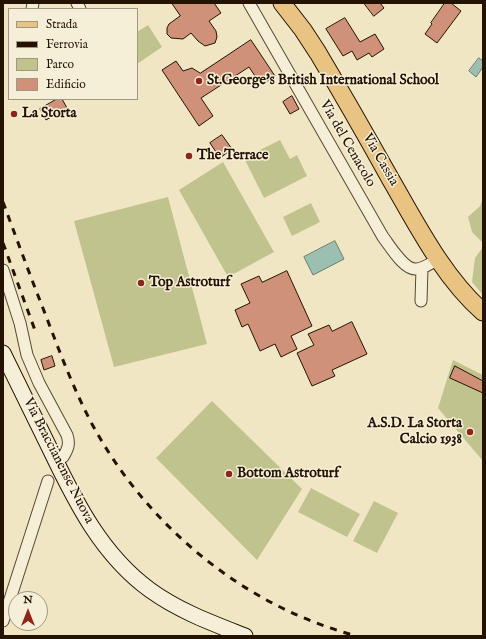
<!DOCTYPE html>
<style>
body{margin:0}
#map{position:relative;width:486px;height:639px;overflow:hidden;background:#f1e6c3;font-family:"IM FELL English",serif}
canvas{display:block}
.frame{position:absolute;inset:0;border:4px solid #251302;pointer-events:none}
.legend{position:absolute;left:8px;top:8px;width:130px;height:92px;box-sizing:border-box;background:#f6efd8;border:1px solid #a29782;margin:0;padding:5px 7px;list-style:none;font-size:12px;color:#251302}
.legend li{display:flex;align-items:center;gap:8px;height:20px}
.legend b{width:20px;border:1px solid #a29782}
.north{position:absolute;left:8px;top:591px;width:40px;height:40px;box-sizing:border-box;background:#f6efd8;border:1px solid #a29782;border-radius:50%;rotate:0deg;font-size:11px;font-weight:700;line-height:16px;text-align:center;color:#251302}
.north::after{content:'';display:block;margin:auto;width:14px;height:18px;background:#8f2418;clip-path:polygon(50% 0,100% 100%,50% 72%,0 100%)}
</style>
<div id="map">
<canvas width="486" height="639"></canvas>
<div class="frame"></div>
<ul class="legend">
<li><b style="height:5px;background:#e8c382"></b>Strada</li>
<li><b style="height:5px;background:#251302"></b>Ferrovia</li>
<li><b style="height:11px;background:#c1c38f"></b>Parco</li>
<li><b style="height:11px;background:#d09179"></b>Edificio</li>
</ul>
<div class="north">N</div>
</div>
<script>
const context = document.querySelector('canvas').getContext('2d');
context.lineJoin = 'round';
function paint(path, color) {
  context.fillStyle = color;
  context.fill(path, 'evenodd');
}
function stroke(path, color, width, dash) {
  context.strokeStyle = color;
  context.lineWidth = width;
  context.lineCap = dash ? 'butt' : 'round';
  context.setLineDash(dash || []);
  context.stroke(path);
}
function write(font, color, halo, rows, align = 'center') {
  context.font = font + ' "IM FELL English",serif';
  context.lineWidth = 3;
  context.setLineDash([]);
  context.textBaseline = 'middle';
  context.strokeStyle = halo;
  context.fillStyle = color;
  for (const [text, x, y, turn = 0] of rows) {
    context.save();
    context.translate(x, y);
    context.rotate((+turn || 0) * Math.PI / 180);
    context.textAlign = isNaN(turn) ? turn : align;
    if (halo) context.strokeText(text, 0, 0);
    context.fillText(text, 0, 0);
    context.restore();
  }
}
paint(new Path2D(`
 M148 25 162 47 137 64V32Z
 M280 140 290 159 297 155 307 176 264 198 244 158Z
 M223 162 274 252 228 277 179 190Z
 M168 197 207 344 114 367 74 221Z
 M483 198V243L472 232 468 217 480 206Z
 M311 203 320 222 292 236 283 217Z
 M483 247V295L472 282 475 258Z
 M453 360 483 375V461L438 408Z
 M212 401 302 489 257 560 156 458Z
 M311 488 360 514 347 537 298 512Z
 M374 501 398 513 377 553 353 541Z`), '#c1c38f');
const water = new Path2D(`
 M479 58 483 61V67L476 77 469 71Z
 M335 241 344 259 313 275 304 257Z`);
paint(water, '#9bc0b2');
stroke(water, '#6c7b6c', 1);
const building = new Path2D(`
 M172 3H214L221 13 209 21 216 31 217 37 215 43 205 46 198 41 191 33 183 39 171 38 167 34V28L169 24 180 16Z
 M364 3H380L384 8 374 16Z
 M445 3H451L461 11 437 43 425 34 432 24 431 23Z
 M345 18 360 42 375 34 384 49 372 57 369 53 357 60 352 51 343 56 326 29Z
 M251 40 275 76 261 85 249 67 201 98 213 116 199 126 162 70 176 61 183 71 192 68 200 73Z
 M292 96 299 109 290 114 283 102Z
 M57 99H62L67 108 46 120 40 109Z
 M222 135 232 149 220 158 210 143Z
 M287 271 312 326 291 336 297 349 281 357 275 344 260 351 248 324 242 327 235 310 250 303 241 284 259 276 262 282Z
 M352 322 367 354 332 370 335 376 312 386 297 353 314 345 308 334 329 325 332 331Z
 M52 356 55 366 44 370 41 360Z
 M455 366 483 381V393L450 378Z`);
paint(building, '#d09179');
stroke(building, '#251302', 1);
const minor = new Path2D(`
 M77 3 80 9
 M249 3 383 237C390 246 404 270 416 269 424 269 432 262 439 259
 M32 9 33 3
 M3 270 20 323 27 355 39 383 67 435C70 444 68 449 63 457
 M421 301 422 268
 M3 621 48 481`);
const secondary = new Path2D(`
 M3 353C19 385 35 418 51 451 76 503 102 555 150 590 179 611 212 623 245 636`);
const primary = new Path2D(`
 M282 3 303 30 318 53C343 95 367 137 391 180 417 225 444 278 483 312`);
stroke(minor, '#584832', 13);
stroke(secondary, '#251302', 17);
stroke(primary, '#251302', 19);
stroke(minor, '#f6efd8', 11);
stroke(secondary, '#f6efd8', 15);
stroke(primary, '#e8c382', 17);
stroke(new Path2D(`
 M3 202C17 240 31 278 46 316 60 353 74 390 92 424 147 526 245 607 357 636
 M3 243 36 333`), '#251302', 3, [7, 7]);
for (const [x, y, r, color] of [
 [199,81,4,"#8f2418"],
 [14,114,4,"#8f2418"],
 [189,156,4,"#8f2418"],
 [141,283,4,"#8f2418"],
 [470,432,4,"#8f2418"],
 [229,474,4,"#8f2418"]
]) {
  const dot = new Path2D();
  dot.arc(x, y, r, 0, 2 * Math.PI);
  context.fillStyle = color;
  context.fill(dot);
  stroke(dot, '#f6efd8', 1.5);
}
write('bold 14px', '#251302', '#f6efd8', [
 ["St.George's British International School",207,81],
 ["La Storta",22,114],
 ["The Terrace",197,156],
 ["Top Astroturf",149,283],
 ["A.S.D. La Storta",462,424,"right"],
 ["Calcio 1938",462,440,"right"],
 ["Bottom Astroturf",237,474]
], 'left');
write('14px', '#251302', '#f6efd8', [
 ["Via del Cenacolo",347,144,60],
 ["Via Cassia",380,160,60],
 ["Via Braccianense Nuova",58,461,63]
]);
</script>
